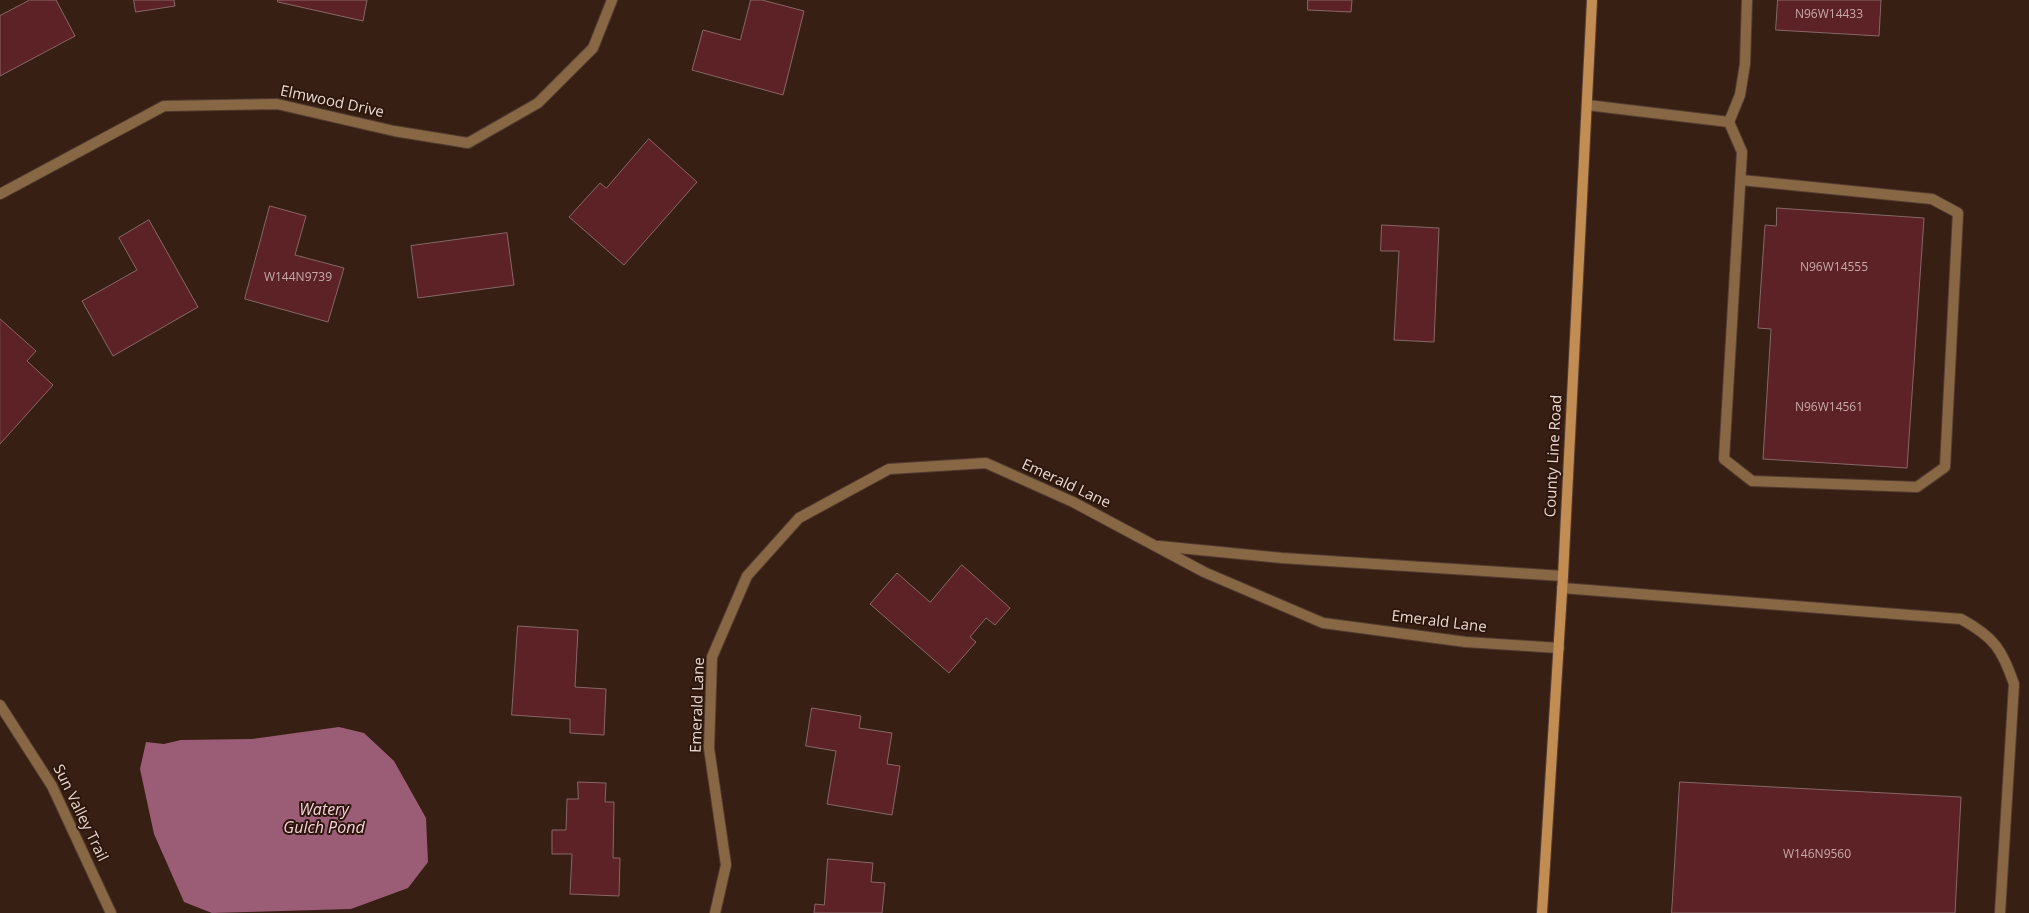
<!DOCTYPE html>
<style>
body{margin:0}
canvas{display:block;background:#371f14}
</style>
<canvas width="2029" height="913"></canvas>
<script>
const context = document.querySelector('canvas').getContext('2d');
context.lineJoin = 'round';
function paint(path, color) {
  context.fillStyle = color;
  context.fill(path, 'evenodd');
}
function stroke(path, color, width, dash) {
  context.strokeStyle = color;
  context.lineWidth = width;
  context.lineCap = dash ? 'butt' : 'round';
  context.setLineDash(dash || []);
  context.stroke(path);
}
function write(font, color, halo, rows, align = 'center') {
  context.font = font + ' "Open Sans",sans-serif';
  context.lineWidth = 4;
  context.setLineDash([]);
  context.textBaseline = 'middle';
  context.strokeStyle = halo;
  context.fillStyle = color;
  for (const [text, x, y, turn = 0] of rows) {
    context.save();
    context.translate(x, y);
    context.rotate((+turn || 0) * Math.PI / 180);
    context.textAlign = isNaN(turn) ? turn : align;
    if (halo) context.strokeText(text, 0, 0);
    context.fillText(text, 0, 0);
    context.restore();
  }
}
paint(new Path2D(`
 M339 727 364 733 394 761 426 818 428 862 408 888 351 909 212 913 184 902 154 834 140 769 146 742 164 744 181 740 252 739Z`), '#9b5d75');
const building = new Path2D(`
 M30 0H56L75 36 0 76V16Z
 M134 0H174L175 6 136 12Z
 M278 0H367L363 21 278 2Z
 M751 0H762L804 11 783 95 692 70 703 30 740 40Z
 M1308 0H1352L1351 12 1308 10Z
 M1778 0H1881L1879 36 1776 30Z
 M649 139 697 182 624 265 569 217 600 183 606 188Z
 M270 206 306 216 295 255 344 268 328 322 245 299Z
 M1777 208 1924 218 1907 468 1763 459 1771 329 1758 328 1765 225 1776 226Z
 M149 220 198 307 113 356 82 301 137 270 119 238Z
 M1382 225 1439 228 1434 342 1394 340 1399 251H1381Z
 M507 233 514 285 418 298 411 246Z
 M0 319 36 351 27 361 53 385 0 444Z
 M962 565 1010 608 995 625 986 618 970 637 976 642 949 673 870 604 897 573 930 602Z
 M518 626 578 630 575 687 606 689 604 735 570 733V719L512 715Z
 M812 708 861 716 859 728 892 733 887 764 900 766 892 815 827 804 836 751 806 746Z
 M578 782 606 783 605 802H614L613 858H620L619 896 570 894 572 854H552V830H566L567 799H578Z
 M1680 782 1961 797 1955 913H1672Z
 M828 859 873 863 871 882 885 883 882 913H814L815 904 824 905Z`);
paint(building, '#5c2225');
stroke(building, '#876766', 1);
const lane = new Path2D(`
 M1587 105 1729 122 1742 152 1724 459 1752 481 1917 487 1945 467 1958 213 1932 199 1741 180
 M1729 122 1740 95 1745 64 1747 0
 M1562 588 1961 619C1994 637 2002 649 2014 684L2000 913`);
const street = new Path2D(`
 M0 194 164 106 277 104 394 131 468 143 538 103 593 48 612 0
 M1159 546 1282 558 1563 576
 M0 705 52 786 111 913
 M715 913 726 865 709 748 712 657 747 576 799 518 889 469 986 463 1073 502 1204 572 1323 623 1466 642 1559 648`);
const secondary = new Path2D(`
 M1542 913 1563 576 1592 0`);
stroke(lane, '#543d32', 12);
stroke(street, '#543d32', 12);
stroke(secondary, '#543d32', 12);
stroke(lane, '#886844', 10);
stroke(street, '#886844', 10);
stroke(secondary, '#c18d52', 10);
write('12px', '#c6aba7', null, [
 ["N96W14433",1829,15],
 ["N96W14555",1834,268],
 ["W144N9739",298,278],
 ["N96W14561",1829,408],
 ["W146N9560",1817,855]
]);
write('15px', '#ead9d2', '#2d160b', [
 ["Elmwood Drive",332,102,12],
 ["County Line Road",1554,456,-87],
 ["Emerald Lane",1066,484,25],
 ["Emerald Lane",1439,622,7],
 ["Emerald Lane",698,705,-88],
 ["Sun Valley Trail",80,813,64]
]);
write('italic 16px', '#f8d2df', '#2d160b', [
 ["Watery",324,810],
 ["Gulch Pond",324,828]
]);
</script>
